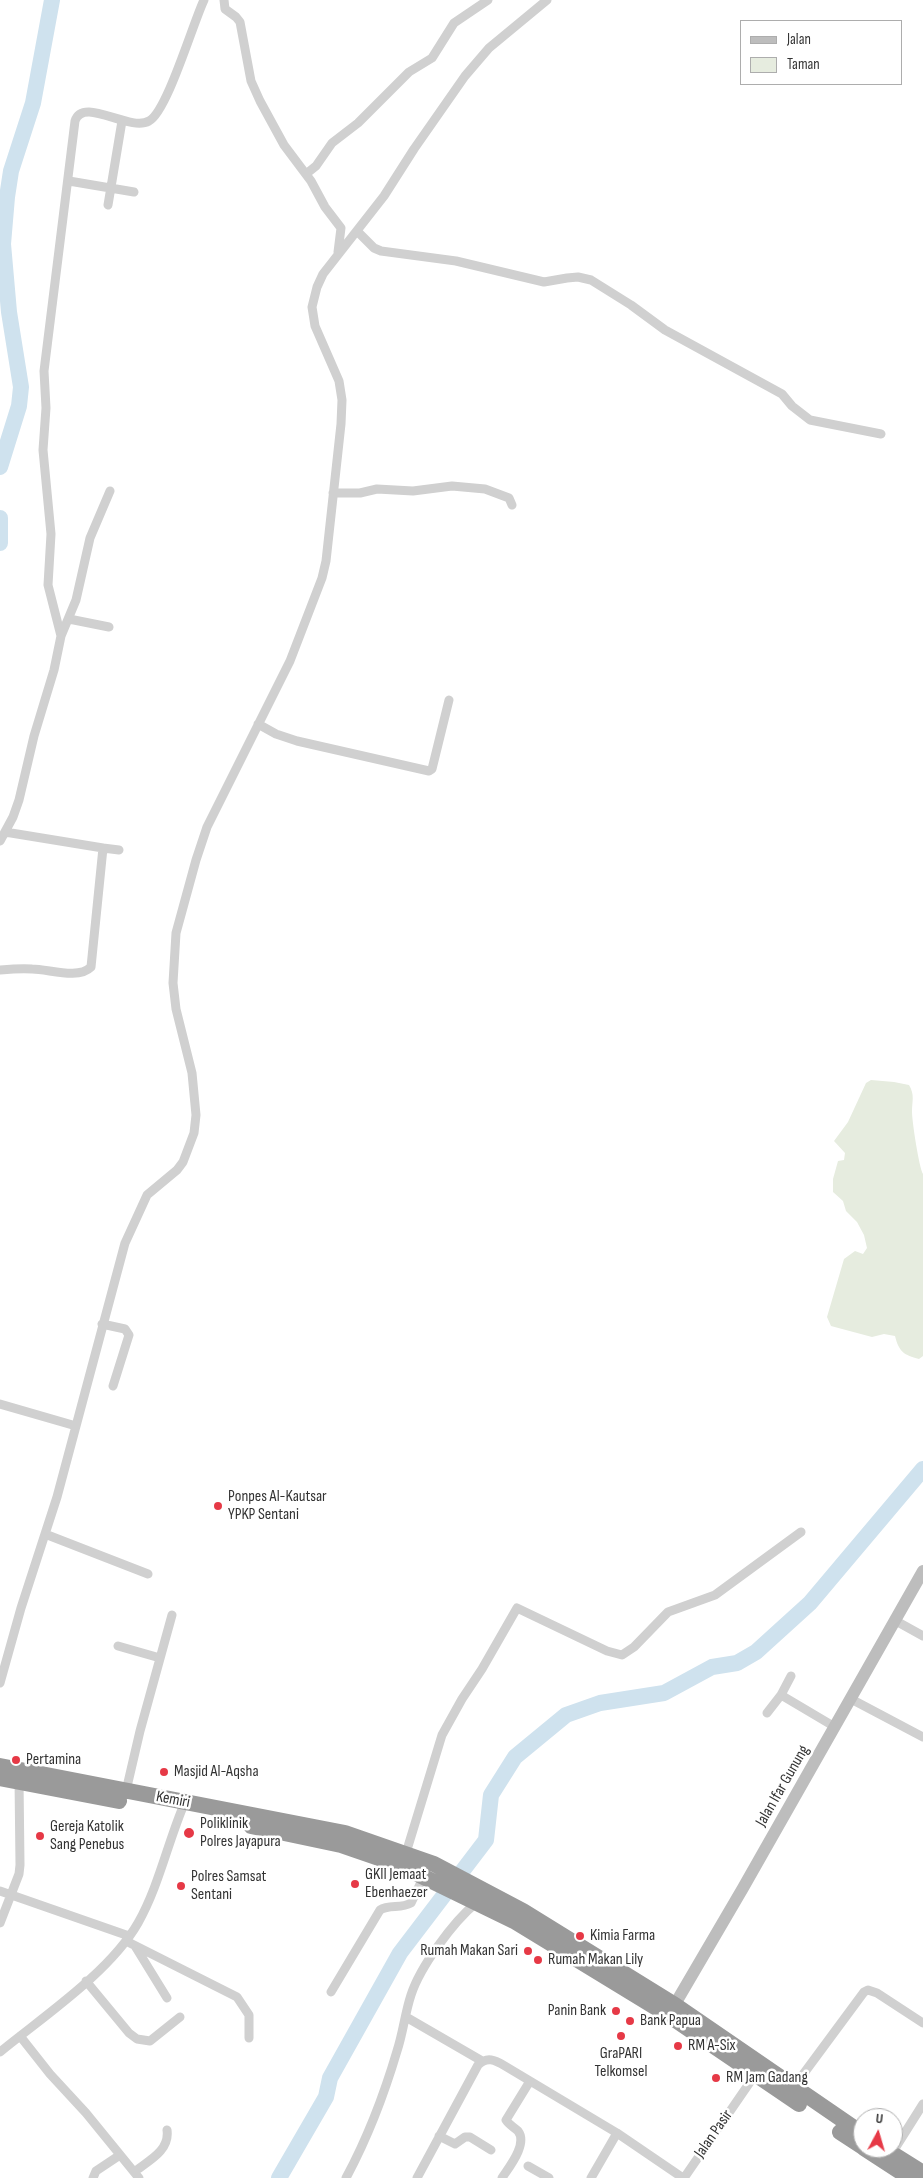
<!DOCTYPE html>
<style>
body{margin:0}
#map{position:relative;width:923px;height:2178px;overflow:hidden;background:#fff;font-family:"Sofia Sans Condensed",sans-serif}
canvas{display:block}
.legend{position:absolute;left:740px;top:20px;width:162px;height:65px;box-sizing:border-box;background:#fff;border:1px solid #adadad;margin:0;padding:6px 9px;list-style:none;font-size:15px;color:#333}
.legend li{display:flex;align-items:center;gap:10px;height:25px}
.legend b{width:25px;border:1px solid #adadad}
.north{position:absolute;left:853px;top:2108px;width:50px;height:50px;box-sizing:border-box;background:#fff;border:1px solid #adadad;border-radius:50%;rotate:6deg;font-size:14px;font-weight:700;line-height:20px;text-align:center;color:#333}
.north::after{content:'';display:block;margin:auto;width:18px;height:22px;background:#e63946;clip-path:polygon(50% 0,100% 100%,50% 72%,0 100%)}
</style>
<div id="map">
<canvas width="923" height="2178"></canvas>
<ul class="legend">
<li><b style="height:6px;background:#bdbdbd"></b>Jalan</li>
<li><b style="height:14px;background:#e6ecdf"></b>Taman</li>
</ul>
<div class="north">U</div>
</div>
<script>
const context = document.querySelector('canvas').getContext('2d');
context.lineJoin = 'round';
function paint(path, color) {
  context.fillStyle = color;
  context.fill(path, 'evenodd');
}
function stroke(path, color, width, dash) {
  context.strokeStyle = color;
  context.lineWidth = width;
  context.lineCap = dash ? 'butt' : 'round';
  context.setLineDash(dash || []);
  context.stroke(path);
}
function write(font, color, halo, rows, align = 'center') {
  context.font = font + ' "Sofia Sans Condensed",sans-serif';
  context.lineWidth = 5;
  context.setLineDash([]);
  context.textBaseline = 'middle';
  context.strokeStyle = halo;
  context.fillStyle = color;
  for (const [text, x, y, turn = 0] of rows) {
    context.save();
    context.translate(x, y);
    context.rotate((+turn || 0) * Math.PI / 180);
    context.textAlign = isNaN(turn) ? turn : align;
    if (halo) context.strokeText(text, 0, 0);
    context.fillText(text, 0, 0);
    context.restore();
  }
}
paint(new Path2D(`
 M871 1080 894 1082 909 1085C915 1095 912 1101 912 1112 912 1121 919 1167 923 1174V1356L919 1359C904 1355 899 1352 895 1336L884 1334 872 1337 831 1326 827 1317 844 1259 855 1251 863 1254 867 1248 864 1235 857 1222 846 1211 843 1201 833 1192V1179L838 1161 844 1160 845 1153 834 1141 848 1122 866 1083Z`), '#e6ecdf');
stroke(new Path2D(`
 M0 467 19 406 21 387 9 312 3 244 7 197 11 171 33 103 52 0
 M0 518V543
 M279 2178 326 2097 330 2078 400 1953 486 1840 491 1795 515 1757 566 1715 600 1703 664 1693 712 1667 737 1663 756 1652 810 1603 923 1469`), '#cfe2ee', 16);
stroke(new Path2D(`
 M224 0 225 9 236 17 240 22 251 81 260 101 284 145 311 181 325 207 341 228 338 252
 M306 174 316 166 332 143 358 123 409 72 432 58 454 23 488 0
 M69 181 134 192
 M108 205 122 121
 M357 231 374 248 381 251 456 261 544 282 567 278 578 277 591 280 631 305 665 330 782 394 792 406 810 420 881 434
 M333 493H360L377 489 413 491 452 486 485 489 509 498 512 505
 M69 619 109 627
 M61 636 76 600 90 538 110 491
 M258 724 276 734 297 741 429 771 432 769 449 700
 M0 841 13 817 19 800 34 736 54 670 61 636 48 585 51 534 43 450 46 408 44 371 75 121C83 96 129 132 149 121 167 112 193 23 204 0
 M103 848 119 850
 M0 970C11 969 22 968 32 969 49 969 78 980 91 967L103 848 5 832
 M102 1324 125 1329 129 1335 113 1386
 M0 1404 76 1426
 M45 1534 148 1574
 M896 1621 923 1636
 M118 1646 160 1658
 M0 1683 21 1608 57 1497 125 1243 147 1195 177 1170 183 1162 194 1133 196 1115 192 1073 176 1009 173 983 176 933 196 860 207 827 290 661 322 578 326 561 341 424 342 400 339 381 315 326 312 307 317 287 323 274 384 196 414 149 465 76 489 48 547 0
 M781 1695 791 1676
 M851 1699 923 1737
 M767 1713 781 1695 835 1727
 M126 1791 140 1731 172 1615
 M406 1853 442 1735 462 1699 482 1669 517 1608 607 1651 622 1655 634 1647 668 1612 715 1595 801 1532
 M0 1891 129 1936
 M0 1923 19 1874 20 1865 19 1779
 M126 1941 237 1997 249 2015V2038
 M135 1946 167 1998
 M86 1981 129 2033 137 2039 150 2041 180 2017
 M331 1992 380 1910C389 1904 401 1909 411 1903L424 1876
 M406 2017 482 2061
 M20 2036 50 2074 86 2113 139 2178
 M0 2052C44 2016 110 1972 138 1923 159 1886 168 1841 185 1802
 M793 2088 864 1992 868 1990 877 1993 923 2023
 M439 2136 455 2144 465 2137H470L491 2150
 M889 2158 923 2104
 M528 2166 549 2178
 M134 2172C148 2161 170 2151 167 2130
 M93 2178 96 2171 120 2155
 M346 2178C368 2137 384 2095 397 2051 403 2033 405 2013 411 1995 420 1967 453 1922 476 1903
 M417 2178 478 2065C487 2056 495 2060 505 2066L617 2133 683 2178
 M502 2178C509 2167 528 2144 518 2131 514 2127 509 2125 506 2120L530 2081
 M591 2178 617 2133
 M684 2178 757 2072`), '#d0d0d0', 9);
stroke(new Path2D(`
 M671 2011 743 1888 923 1571`), '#bdbdbd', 12);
stroke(new Path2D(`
 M0 1766 345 1833 434 1864 523 1911 675 2005 863 2134
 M0 1778 119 1801
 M251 1826 341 1845 399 1865 514 1921 668 2015 799 2104
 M840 2132 863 2147
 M864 2148 910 2178
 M896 2156 923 2173`), '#9a9a9a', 16);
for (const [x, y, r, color] of [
 [218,1506,5,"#e63946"],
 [16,1760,5,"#e63946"],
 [164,1772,5,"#e63946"],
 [189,1833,6,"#e63946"],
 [40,1836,5,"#e63946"],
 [355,1884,5,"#e63946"],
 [181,1886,5,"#e63946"],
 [580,1936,5,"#e63946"],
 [528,1951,5,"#e63946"],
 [538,1960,5,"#e63946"],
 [616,2011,5,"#e63946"],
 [630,2021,5,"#e63946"],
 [621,2036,5,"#e63946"],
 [678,2046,5,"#e63946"],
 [716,2078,5,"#e63946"]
]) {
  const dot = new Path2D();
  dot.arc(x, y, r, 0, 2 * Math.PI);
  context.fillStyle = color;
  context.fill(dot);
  stroke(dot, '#fff', 2);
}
write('16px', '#333', '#fff', [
 ["Ponpes Al-Kautsar",228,1497],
 ["YPKP Sentani",228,1515],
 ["Pertamina",26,1760],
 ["Masjid Al-Aqsha",174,1772],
 ["Poliklinik",200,1824],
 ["Polres Jayapura",200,1842],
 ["Gereja Katolik",50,1827],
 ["Sang Penebus",50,1845],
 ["GKII Jemaat",365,1875],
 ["Ebenhaezer",365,1893],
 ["Polres Samsat",191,1877],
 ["Sentani",191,1895],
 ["Kimia Farma",590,1936],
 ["Rumah Makan Sari",518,1951,"right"],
 ["Rumah Makan Lily",548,1960],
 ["Panin Bank",606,2011,"right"],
 ["Bank Papua",640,2021],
 ["RM A-Six",688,2046],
 ["GraPARI",621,2054,"center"],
 ["Telkomsel",621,2072,"center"],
 ["RM Jam Gadang",726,2078]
], 'left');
write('16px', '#333', '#fff', [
 ["Jalan Ifar Gunung",783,1786,-60],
 ["Kemiri",173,1800,11],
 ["Jalan Pasir",714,2134,-55]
]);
</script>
